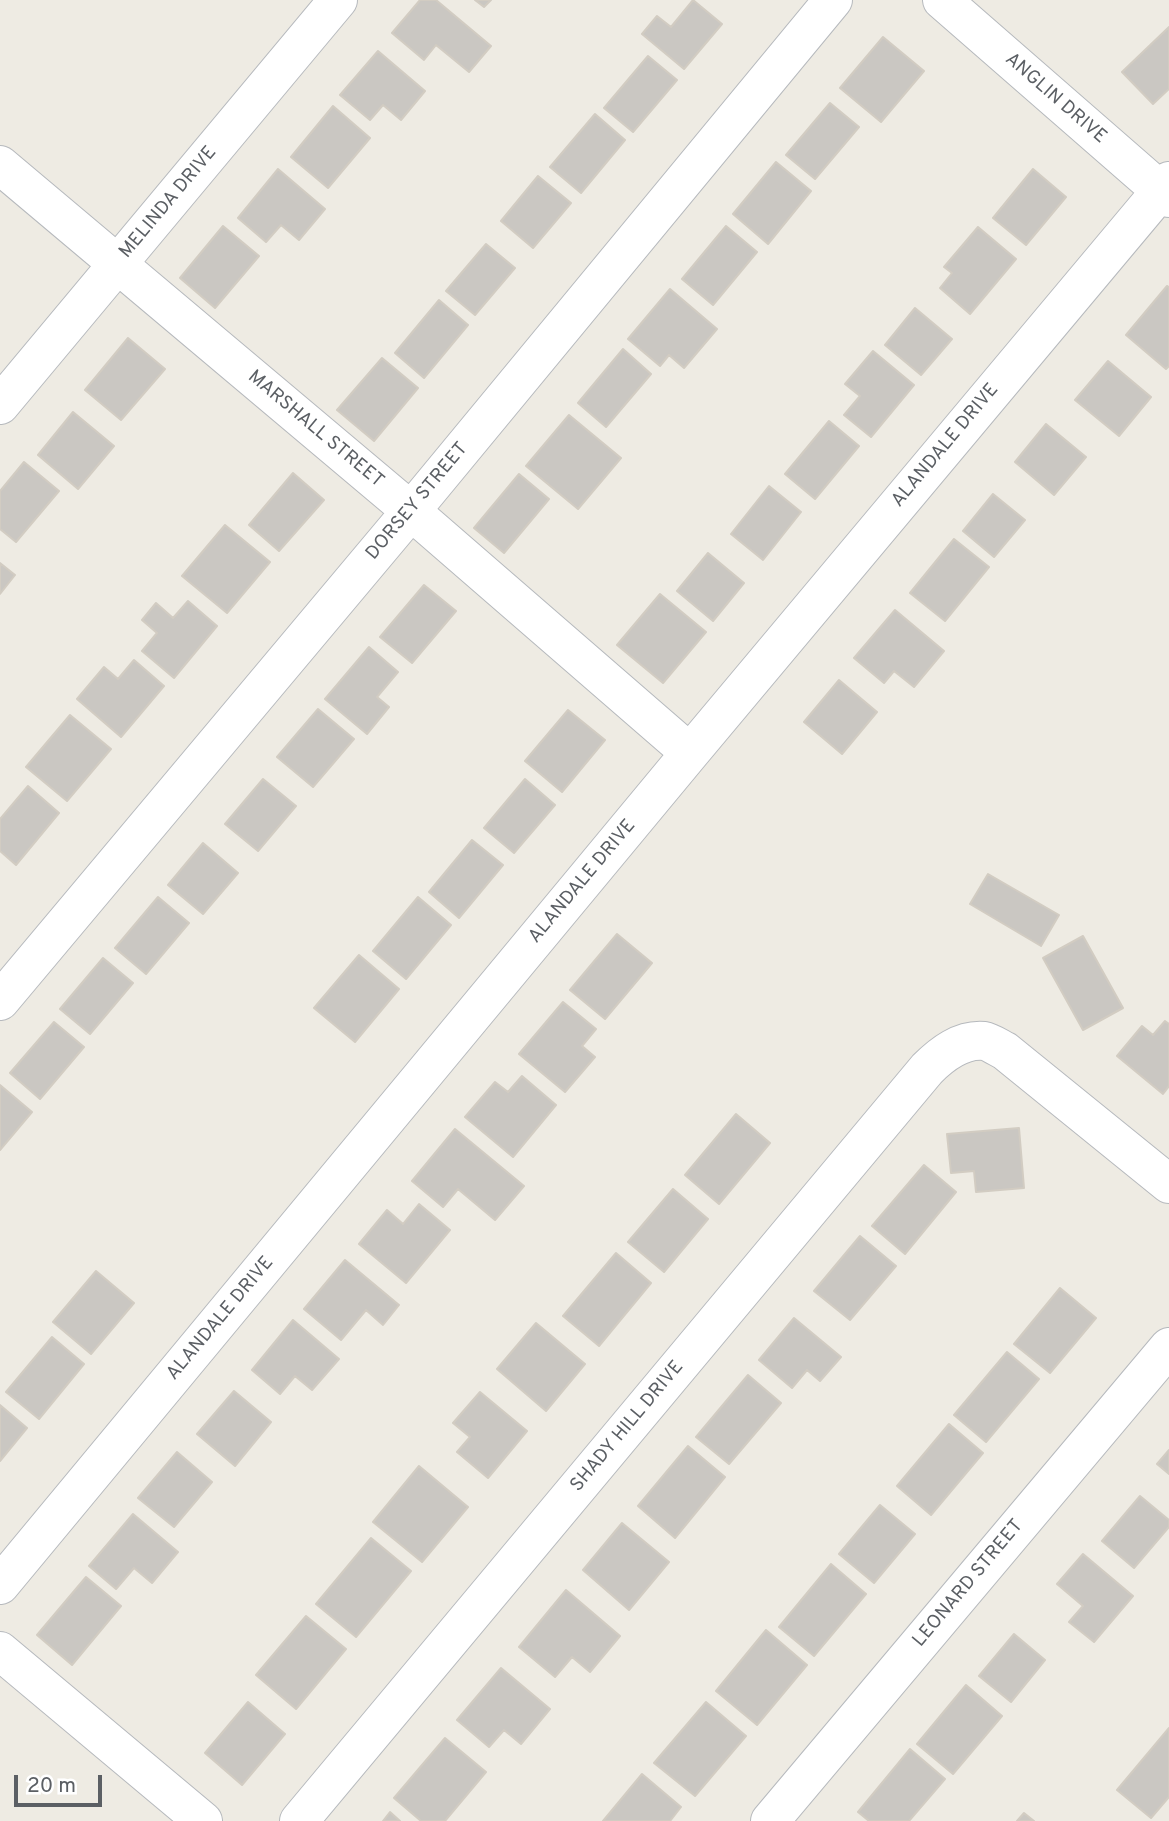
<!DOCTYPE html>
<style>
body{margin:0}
#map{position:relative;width:1169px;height:1821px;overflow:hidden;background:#eeebe3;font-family:Overpass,sans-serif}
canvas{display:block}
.scale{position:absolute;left:14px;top:1775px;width:88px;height:32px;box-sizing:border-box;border:4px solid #5b5f64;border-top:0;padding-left:9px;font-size:21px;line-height:24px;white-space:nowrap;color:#5b5f64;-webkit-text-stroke:5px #fff;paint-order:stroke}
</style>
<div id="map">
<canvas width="1169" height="1821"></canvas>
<div class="scale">20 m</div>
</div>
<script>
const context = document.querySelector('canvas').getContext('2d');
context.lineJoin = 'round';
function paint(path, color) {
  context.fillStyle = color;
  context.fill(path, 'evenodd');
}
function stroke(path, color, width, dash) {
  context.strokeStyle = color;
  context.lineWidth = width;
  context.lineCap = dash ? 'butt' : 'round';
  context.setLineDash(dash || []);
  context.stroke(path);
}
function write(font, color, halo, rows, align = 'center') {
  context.font = font + ' Overpass,sans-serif';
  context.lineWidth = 7;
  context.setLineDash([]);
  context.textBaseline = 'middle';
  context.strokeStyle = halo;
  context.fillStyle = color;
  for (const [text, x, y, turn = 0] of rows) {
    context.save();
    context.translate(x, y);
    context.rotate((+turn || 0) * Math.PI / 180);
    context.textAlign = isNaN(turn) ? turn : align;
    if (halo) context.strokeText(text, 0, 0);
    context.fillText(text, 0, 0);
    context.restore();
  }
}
const building = new Path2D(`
 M420 0H436L491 46 469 72 436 45 424 60 392 33Z
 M475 0H491L484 7Z
 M693 0 722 24 684 69 642 34 657 16 671 27Z
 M1169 27V89L1153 104 1122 72Z
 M883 37 924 71 881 122 840 88Z
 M378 51 425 91 401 120 383 105 370 120 340 95Z
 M648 56 677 80 633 132 604 108Z
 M830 103 859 127 815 179 786 155Z
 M333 106 370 138 328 188 291 157Z
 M595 114 625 140 581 193 550 167Z
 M776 162 811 191 768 244 733 214Z
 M278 169 325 209 299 240 281 225 266 242 238 218Z
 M1033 169 1066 197 1026 245 993 218Z
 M538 176 571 203 533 248 501 221Z
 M223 226 259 256 215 308 180 278Z
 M726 226 757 252 713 305 682 279Z
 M978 227 1016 259 970 314 940 288 952 273 944 267Z
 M486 244 515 268 475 315 446 291Z
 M1167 286 1169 287V366L1166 369 1126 335Z
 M670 289 717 329 684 368 669 355 660 366 628 339Z
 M439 300 468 325 424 378 395 353Z
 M915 308 952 339 921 375 885 345Z
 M128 338 165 369 121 420 85 390Z
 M623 349 651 374 606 427 578 403Z
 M873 351 914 385 871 437 844 415 860 396 845 384Z
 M382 358 418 388 374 441 337 410Z
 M1108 361 1151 397 1119 436 1075 400Z
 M73 412 114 446 78 489 38 455Z
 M569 415 621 458 578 509 526 466Z
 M829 421 859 446 815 499 785 474Z
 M1046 424 1086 457 1054 495 1015 462Z
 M24 462 59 491 16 542 0 529V491Z
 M293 473 324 500 279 551 249 525Z
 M519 474 549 499 504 553 474 528Z
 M769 486 801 512 763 560 731 534Z
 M993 494 1025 520 994 557 963 531Z
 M225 525 270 562 227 613 182 576Z
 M954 539 989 567 945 621 910 593Z
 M708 553 744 583 713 621 677 591Z
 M0 563 15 575 0 594Z
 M424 585 456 611 412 663 380 637Z
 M660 594 706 632 663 683 617 645Z
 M188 601 217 626 174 678 142 651 157 633 142 620 156 603 173 618Z
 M895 610 944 651 914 687 894 671 884 683 854 658Z
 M369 647 398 672 377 697 389 707 367 734 325 699Z
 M134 660 164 686 121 737 77 699 104 667 118 679Z
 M839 680 877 712 842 754 804 722Z
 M318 709 354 739 313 787 277 757Z
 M568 710 605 740 562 792 525 761Z
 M70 715 111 749 67 801 26 767Z
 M263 779 296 806 258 851 225 824Z
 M525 779 555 805 514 853 484 828Z
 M28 786 59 813 16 865 0 851V819Z
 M472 840 503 865 459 918 429 892Z
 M203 843 238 873 203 914 168 885Z
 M988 874 1059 915 1041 946 970 904Z
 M158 897 189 923 146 974 115 948Z
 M418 897 451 925 406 979 373 951Z
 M617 934 652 963 605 1019 570 990Z
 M1083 936 1123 1008 1083 1030 1043 958Z
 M359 955 399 989 355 1042 314 1008Z
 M103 958 133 983 90 1034 60 1009Z
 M563 1002 596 1029 582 1046 595 1057 565 1092 519 1054Z
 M1165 1021 1169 1024V1086L1163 1094 1117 1056 1142 1026 1153 1035Z
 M54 1022 84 1047 40 1099 10 1073Z
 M522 1076 556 1105 513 1157 465 1117 495 1082 508 1092Z
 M0 1085 32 1112 0 1150Z
 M736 1114 770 1143 719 1204 685 1175Z
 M1019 1128 1024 1188 976 1192 974 1171 951 1173 947 1134Z
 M455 1129 524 1186 495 1220 458 1189 443 1207 412 1181Z
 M924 1165 956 1192 905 1254 872 1226Z
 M673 1189 708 1219 664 1272 628 1242Z
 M419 1204 450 1230 406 1283 359 1244 387 1210 403 1224Z
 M860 1236 896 1266 850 1320 814 1291Z
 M616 1253 651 1283 599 1346 563 1316Z
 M345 1260 399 1305 383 1325 366 1310 341 1340 304 1309Z
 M96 1271 134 1303 91 1354 53 1322Z
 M1060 1288 1096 1318 1050 1373 1014 1344Z
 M794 1318 841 1357 820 1381 807 1370 792 1388 759 1360Z
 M293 1320 339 1359 312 1390 295 1376 280 1394 252 1370Z
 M536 1323 585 1364 546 1411 497 1369Z
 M52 1337 84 1364 39 1419 6 1392Z
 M1007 1352 1039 1379 986 1442 954 1415Z
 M748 1375 781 1403 729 1464 696 1437Z
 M234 1391 271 1422 235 1466 197 1434Z
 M480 1392 527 1431 488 1478 457 1452 470 1437 453 1423Z
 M0 1405 27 1428 0 1461Z
 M949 1424 983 1453 931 1515 897 1486Z
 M688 1446 725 1477 675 1538 638 1506Z
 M1169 1450V1474L1157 1464Z
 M177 1452 212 1482 174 1527 138 1498Z
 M419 1466 468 1507 422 1562 373 1522Z
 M1140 1496 1169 1520V1527L1134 1568 1102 1541Z
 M880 1505 915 1534 874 1583 839 1554Z
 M133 1514 178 1552 152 1583 134 1568 116 1589 89 1566Z
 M622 1523 669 1562 629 1610 583 1570Z
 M371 1538 411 1571 356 1637 316 1604Z
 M1083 1554 1133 1596 1094 1642 1069 1622 1083 1606 1057 1584Z
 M831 1564 866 1594 814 1656 779 1627Z
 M86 1577 121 1606 72 1665 37 1635Z
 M566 1590 620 1636 590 1672 572 1657 555 1677 519 1647Z
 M306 1616 346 1649 296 1709 256 1675Z
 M766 1630 807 1665 757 1725 716 1691Z
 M1014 1634 1045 1660 1011 1702 979 1676Z
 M501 1668 550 1709 521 1744 504 1730 489 1747 457 1720Z
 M966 1685 1002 1716 953 1774 917 1744Z
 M248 1702 285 1734 242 1785 205 1753Z
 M706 1702 746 1736 695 1796 654 1763Z
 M1169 1728V1797L1151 1818 1117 1790Z
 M445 1738 486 1772 445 1821H421L394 1798Z
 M910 1749 945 1779 909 1821H869L858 1812Z
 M642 1774 681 1807 670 1821H603Z
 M390 1812 400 1821H383Z
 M1024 1813 1034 1821H1017Z`);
paint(building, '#cac7c2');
stroke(building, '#d2ccc2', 2);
const minor = new Path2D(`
 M942 0 1169 198
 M0 165 411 511 690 753
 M0 405 338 0
 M0 1001 411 511 833 0
 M0 1585 690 753 1169 181
 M0 1651 203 1821
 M299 1821 927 1069C942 1054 961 1039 984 1041 990 1042 999 1048 1005 1051L1169 1184
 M770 1821 1169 1347`);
stroke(minor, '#b6b9bd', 40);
stroke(minor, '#fff', 38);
write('19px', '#5b5f64', '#fff', [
 ["ANGLIN DRIVE",1055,99,41],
 ["MELINDA DRIVE",169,203,-50],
 ["MARSHALL STREET",315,430,40],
 ["ALANDALE DRIVE",946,446,-50],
 ["DORSEY STREET",418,502,-50],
 ["ALANDALE DRIVE",583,882,-50],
 ["ALANDALE DRIVE",221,1319,-50],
 ["SHADY HILL DRIVE",628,1427,-50],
 ["LEONARD STREET",969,1584,-50]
]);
</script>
